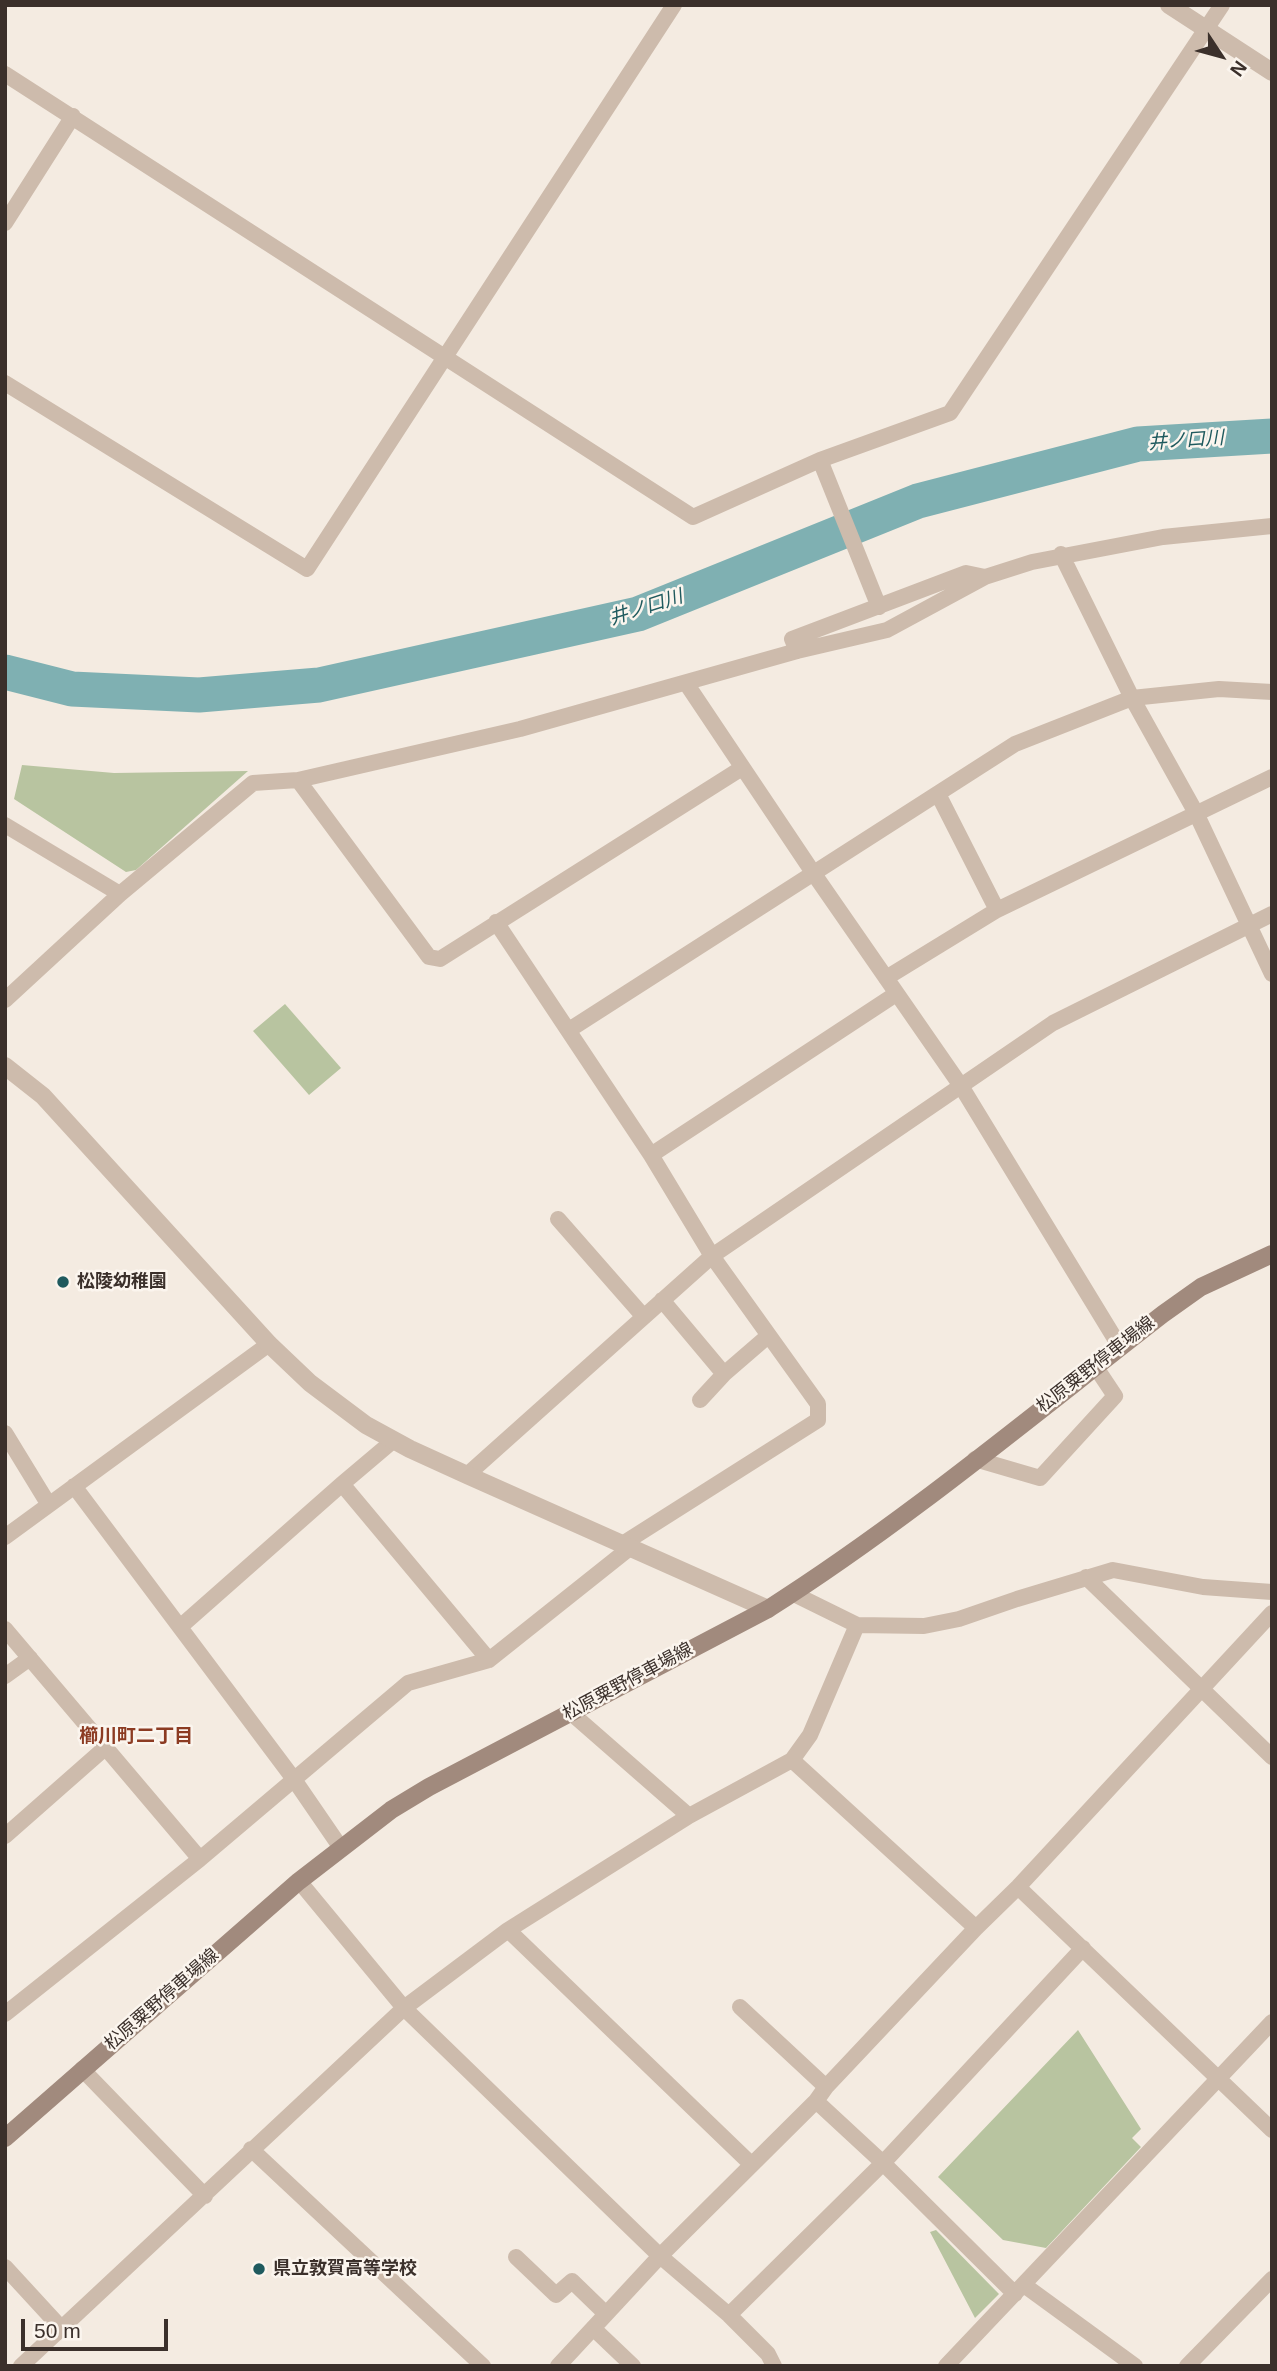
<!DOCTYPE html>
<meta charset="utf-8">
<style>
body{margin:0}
#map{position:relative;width:1277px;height:2371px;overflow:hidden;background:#f4ebe1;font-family:Helvetica,sans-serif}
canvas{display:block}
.frame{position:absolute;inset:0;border:7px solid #3b302b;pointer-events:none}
.north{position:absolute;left:1186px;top:21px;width:70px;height:70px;-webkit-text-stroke:5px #fbf5ee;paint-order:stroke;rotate:126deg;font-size:19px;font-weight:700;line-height:28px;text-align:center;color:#3b302b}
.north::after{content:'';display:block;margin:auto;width:24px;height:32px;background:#3b302b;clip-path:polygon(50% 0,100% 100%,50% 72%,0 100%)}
.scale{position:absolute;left:21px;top:2319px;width:147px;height:32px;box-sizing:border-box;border:4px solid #3b302b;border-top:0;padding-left:9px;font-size:21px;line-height:24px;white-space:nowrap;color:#3b302b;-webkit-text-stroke:5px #fbf5ee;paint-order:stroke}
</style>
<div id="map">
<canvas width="1277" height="2371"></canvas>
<div class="frame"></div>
<div class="north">N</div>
<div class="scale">50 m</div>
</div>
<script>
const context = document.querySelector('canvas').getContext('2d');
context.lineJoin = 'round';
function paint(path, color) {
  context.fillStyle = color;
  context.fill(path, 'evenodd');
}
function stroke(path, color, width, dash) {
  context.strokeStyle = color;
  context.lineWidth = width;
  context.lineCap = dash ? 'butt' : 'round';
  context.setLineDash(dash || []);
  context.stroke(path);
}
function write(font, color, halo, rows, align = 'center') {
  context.font = font + ' Helvetica,"Noto Sans JP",sans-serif';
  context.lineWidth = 5;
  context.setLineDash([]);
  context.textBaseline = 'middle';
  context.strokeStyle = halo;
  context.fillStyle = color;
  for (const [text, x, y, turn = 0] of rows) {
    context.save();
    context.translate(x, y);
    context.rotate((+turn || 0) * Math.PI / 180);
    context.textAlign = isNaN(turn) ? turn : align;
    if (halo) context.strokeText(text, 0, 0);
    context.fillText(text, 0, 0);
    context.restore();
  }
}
paint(new Path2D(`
 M22 765 114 773 248 771 136 870 126 872 14 799Z
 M285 1004 341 1068 309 1095 253 1031Z
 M1078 2030 1141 2129 1132 2138 1141 2147 1046 2248 1003 2240 938 2177Z
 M936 2230 999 2294 975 2318 930 2232Z`), '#b8c4a0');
stroke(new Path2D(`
 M5 672 72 689 199 695 319 685 638 614 918 501 1138 444 1272 436`), '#7fb0b2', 35);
stroke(new Path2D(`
 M5 74 693 517 820 460 950 413 1222 5
 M5 223 73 116
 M5 383 307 569 674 5
 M820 460 879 607
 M1061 554 1132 698 1196 813 1272 974
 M797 651 792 639 966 573 985 577
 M686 683 814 874 961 1086 1120 1347
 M298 780 429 957 440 959 742 768
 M938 794 997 910
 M5 825 120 894
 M496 922 651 1155 712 1256 818 1404V1420L624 1543
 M886 978 997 910 1272 777
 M5 1000 120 894 253 783 298 780 520 729 797 651 887 630 985 577 1032 562 1163 537 1272 526
 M569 1030 1015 744 1132 698 1219 689 1272 692
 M651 1155 896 994
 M558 1219 644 1317
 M662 1300 724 1374
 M700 1400 724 1374 768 1336
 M5 1433 49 1505
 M975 1459 1040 1478 1115 1396 1095 1366
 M467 1475 712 1256 1053 1023 1272 914
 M342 1484 489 1660
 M74 1486 293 1778 341 1848
 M5 1537 269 1344
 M1086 1577 1272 1757
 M792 1593 857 1625 924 1626 959 1619 1017 1599 1113 1570 1203 1587 1272 1592
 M180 1627 342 1484 394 1440
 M5 1629 200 1859
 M5 1676 30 1658
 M570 1712 689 1816
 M792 1760 976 1928
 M5 1836 105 1748
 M299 1881 404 2008 660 2256 729 2315 768 2354 774 2366
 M1018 1887 1272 2130
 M508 1930 751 2164
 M740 2007 826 2087
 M5 2014 200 1859 408 1683 489 1660 631 1547
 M82 2069 205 2196
 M816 2101 883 2163 1015 2294
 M251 2149 483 2366
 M516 2257 556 2295 572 2281 605 2313
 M5 2267 62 2329
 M1024 2285 1135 2366
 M729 2315 883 2163 1083 1948
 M593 2328 633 2366
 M21 2366 404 2008 508 1930 689 1816 792 1760 810 1735 857 1625
 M558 2366 660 2256 816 2101 826 2087 976 1928 1018 1887 1272 1613
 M946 2366 1272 2022
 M1187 2366 1272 2279`), '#cdbbac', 16);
stroke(new Path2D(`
 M1169 5 1272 72
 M5 1066 43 1096 269 1344 310 1383 366 1425 410 1449 467 1475 768 1609`), '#cdbbac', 18);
stroke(new Path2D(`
 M5 2138 299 1881 391 1810 429 1787 768 1609C905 1522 1034 1414 1163 1314L1201 1287 1272 1254`), '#a18a7d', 18);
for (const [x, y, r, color] of [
 [63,1282,7,"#1f5a5e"],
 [259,2269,7,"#1f5a5e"]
]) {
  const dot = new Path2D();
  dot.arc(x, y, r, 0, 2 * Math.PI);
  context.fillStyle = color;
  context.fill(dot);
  stroke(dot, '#fbf5ee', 2.5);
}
write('bold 18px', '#3b302b', '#fbf5ee', [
 ["松陵幼稚園",77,1282],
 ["県立敦賀高等学校",273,2269]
], 'left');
write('18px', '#3b302b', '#fbf5ee', [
 ["松原粟野停車場線",1096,1365,-38],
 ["松原粟野停車場線",628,1682,-28],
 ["松原粟野停車場線",162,2000,-41]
]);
write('italic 19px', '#1f5a5e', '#fbf5ee', [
 ["井ノ口川",1186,441,-4],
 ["井ノ口川",646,608,-18]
]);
write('bold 19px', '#8c3b22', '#fbf5ee', [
 ["櫛川町二丁目",136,1737]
]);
</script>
